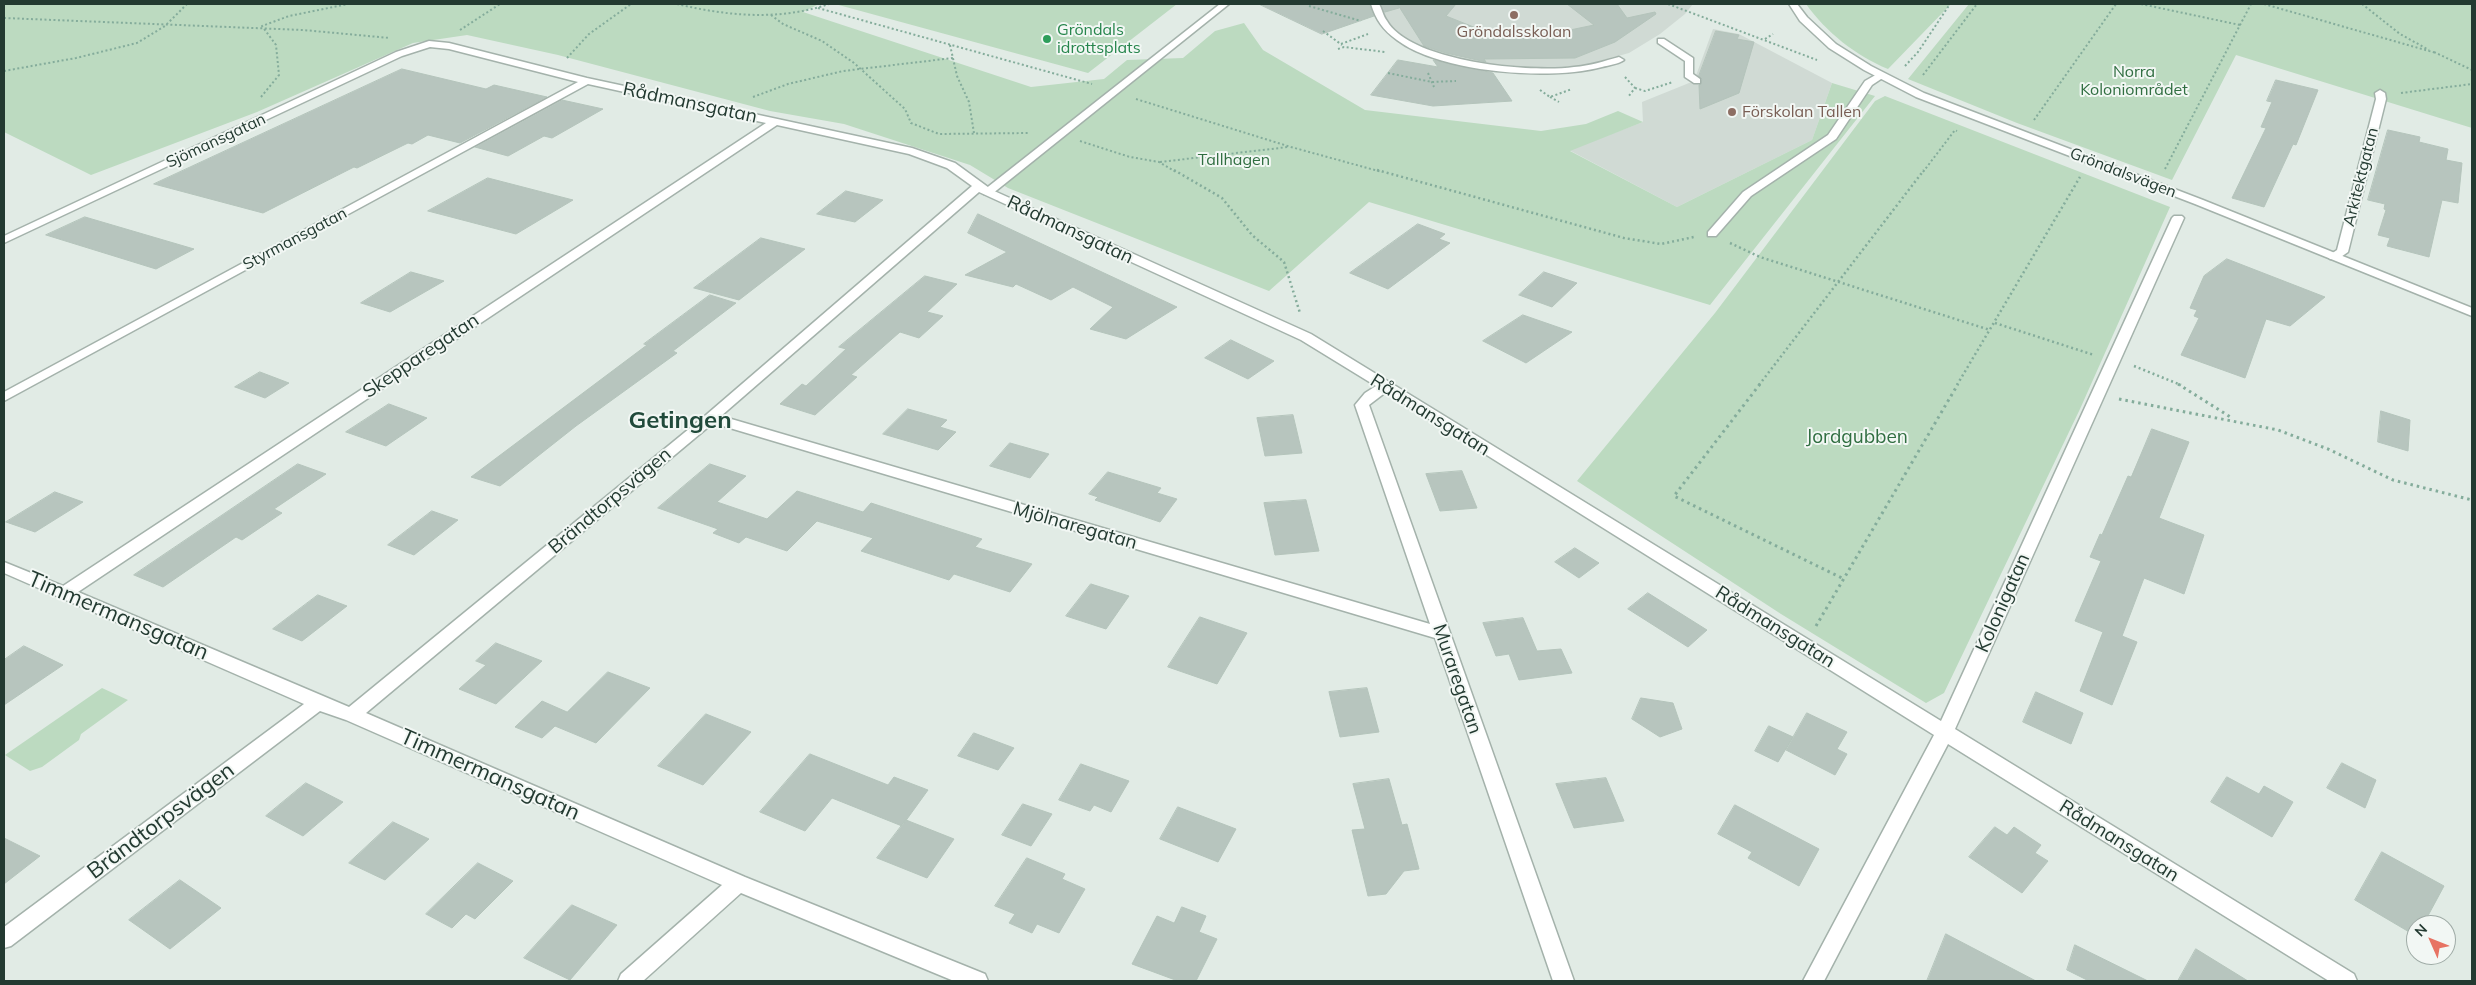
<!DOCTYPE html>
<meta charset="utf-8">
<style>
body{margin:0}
#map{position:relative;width:2476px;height:985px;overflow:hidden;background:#e1ebe5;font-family:Mulish,sans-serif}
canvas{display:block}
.frame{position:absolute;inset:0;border:5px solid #233a31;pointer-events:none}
.north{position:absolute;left:2406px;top:915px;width:50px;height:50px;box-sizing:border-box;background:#f2f7f4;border:1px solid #9faba6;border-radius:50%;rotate:314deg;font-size:14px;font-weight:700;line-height:20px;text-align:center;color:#233a31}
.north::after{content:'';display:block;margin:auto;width:18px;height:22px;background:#e77363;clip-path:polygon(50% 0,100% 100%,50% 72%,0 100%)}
</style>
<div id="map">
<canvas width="2476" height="985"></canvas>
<div class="frame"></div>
<div class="north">N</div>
</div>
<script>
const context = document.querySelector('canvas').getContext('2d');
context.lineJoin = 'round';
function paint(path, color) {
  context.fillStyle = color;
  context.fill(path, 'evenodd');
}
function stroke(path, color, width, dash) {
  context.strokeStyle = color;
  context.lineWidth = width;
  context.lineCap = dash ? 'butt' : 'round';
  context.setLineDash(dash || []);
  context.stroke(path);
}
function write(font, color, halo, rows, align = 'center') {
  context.font = font + ' Mulish,sans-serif';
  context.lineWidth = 4;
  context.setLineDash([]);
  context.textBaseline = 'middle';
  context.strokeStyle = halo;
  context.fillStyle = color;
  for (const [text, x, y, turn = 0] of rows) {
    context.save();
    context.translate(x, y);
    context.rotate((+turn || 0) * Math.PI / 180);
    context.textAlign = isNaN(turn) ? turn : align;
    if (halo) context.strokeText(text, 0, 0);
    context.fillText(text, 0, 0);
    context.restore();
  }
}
paint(new Path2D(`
 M1380 4H1693L1685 14 1660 34 1629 53 1574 68 1533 69 1474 63 1428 50 1406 39 1393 28 1382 13Z
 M1713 29 1739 34 1832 83 1812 140 1677 207 1569 150 1643 122 1642 102 1694 81Z`), '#d0dad4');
paint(new Path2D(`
 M4 4H819L803 12 1031 87 1104 79 1127 60 1183 58 1215 31 1244 23 1263 50 1365 110 1541 131 1586 124 1618 111 1643 122 1570 151 1677 207 1812 140 1832 83 1875 96 1710 305 1369 202 1269 291 1008 188 970 165 844 124 770 111 558 55 467 35 413 43 257 112 91 175 4 132Z
 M835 4H1177L1088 73Z
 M1806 4H1951L1888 69C1856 56 1826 32 1806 4Z
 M1969 4H2472V128L2236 55 2172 180 2017 123 1908 79Z
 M1885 96 2170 207 2080 409 1944 693 1926 703 1781 614 1577 481 1715 313 1875 101Z
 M102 688 128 700 81 734 79 740 42 767 30 771 5 755Z`), '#bcdac0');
const building = new Path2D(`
 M1259 4H1369L1374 16 1322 34Z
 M1381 4H1456L1446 16 1491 34 1527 39 1594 25 1567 4H1617L1627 18 1655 12 1656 14 1615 42 1575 58 1484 59 1486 62 1446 53 1424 46 1398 5 1399 8 1385 12Z
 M1716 31 1739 35 1737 39 1754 42 1739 93 1700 109 1699 85 1701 84 1702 79 1699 76Z
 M1398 60 1438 67 1433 60 1493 73 1512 101 1433 106 1371 95Z
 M402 69 486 89 494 85 547 97 460 143 428 135 412 144 408 143 357 168 354 167 263 213 154 184Z
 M2276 80 2318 90 2296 145 2293 144 2264 207 2232 198 2266 128 2261 127 2272 102 2267 101Z
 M562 100 603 109 552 138 544 136 508 156 475 147Z
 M2388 130 2420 137 2419 142 2448 149 2446 160 2462 163 2458 203 2442 200 2429 257 2387 246 2390 238 2378 235 2386 210 2384 209 2385 204 2368 200Z
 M488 178 573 200 516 234 428 211Z
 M846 191 883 200 855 222 817 214Z
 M978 214 1104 273 1177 307 1126 339 1090 329 1113 307 1073 287 1051 300 1016 284 1013 287 965 275 1007 252 968 233Z
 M85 217 194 249 156 269 46 235Z
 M1418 224 1445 234 1439 239 1450 243 1388 289 1350 273Z
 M761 238 805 249 739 300 694 288Z
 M2227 259 2325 297 2290 326 2266 319 2245 378 2181 355 2199 318 2194 316 2197 310 2190 308 2204 276Z
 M411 272 444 281 390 312 361 303Z
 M1544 272 1577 283 1552 307 1519 295Z
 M925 276 957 284 927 312 943 316 919 338 900 332 851 375 857 377 815 415 780 404 802 384 806 386 846 349 839 347Z
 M710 295 736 303 673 351 677 353 576 426 500 486 471 477 647 345 644 344Z
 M1523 315 1572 332 1526 363 1483 341Z
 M1231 340 1274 361 1248 379 1205 358Z
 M260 372 289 383 265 398 235 387Z
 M389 404 427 418 386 446 346 432Z
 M908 409 947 420 940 427 956 432 938 450 883 434Z
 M2381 411 2410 420 2408 451 2378 442Z
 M1293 415 1302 453 1265 456 1257 418Z
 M2152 429 2189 442 2159 518 2204 535 2184 594 2144 578 2122 636 2137 642 2112 705 2080 691 2103 632 2075 621 2101 561 2090 557 2100 534 2102 535 2128 476 2131 477Z
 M1010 443 1049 454 1030 478 990 466Z
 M298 464 326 474 274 509 282 513 242 540 236 537 163 587 134 575Z
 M710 464 746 476 717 502 767 519 797 491 863 512 871 503 982 539 975 547 1032 564 1010 592 954 574 949 580 861 551 873 538 817 521 787 551 746 537 739 543 713 533 718 529 658 508Z
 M1462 471 1477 508 1440 511 1426 474Z
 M1108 472 1161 488 1157 493 1177 499 1160 522 1095 500 1098 497 1089 494Z
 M55 492 83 502 35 532 6 522Z
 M1306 500 1319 551 1275 555 1264 503Z
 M432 511 458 520 414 555 388 545Z
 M1575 548 1599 563 1579 578 1555 562Z
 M1091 584 1129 596 1106 629 1066 616Z
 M1648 593 1707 630 1688 647 1628 609Z
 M318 595 347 606 302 641 273 629Z
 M1200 617 1247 633 1217 684 1168 667Z
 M1523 618 1537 651 1561 649 1572 673 1519 680 1509 654 1496 656 1483 623Z
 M496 643 542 661 496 704 459 689 486 665 476 661Z
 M24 646 63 665 4 705V660Z
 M608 672 650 688 596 743 555 726 542 738 515 727 542 701 567 712Z
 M1367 688 1379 732 1340 737 1329 692Z
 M2036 692 2083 713 2071 744 2023 722Z
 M1641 698 1673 703 1682 729 1660 737 1632 719Z
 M1807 713 1847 732 1837 749 1847 754 1835 775 1786 750Z
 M706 714 751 732 703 785 658 766Z
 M1769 726 1793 737 1778 762 1755 751Z
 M974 733 1014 748 998 770 958 756Z
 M810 754 888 785 894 777 928 790 902 826 832 798 805 831 760 812Z
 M2342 763 2376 780 2365 808 2327 788Z
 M1081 764 1129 781 1111 812 1094 805 1090 811 1059 800Z
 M2227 777 2259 794 2264 786 2293 802 2272 837 2211 802Z
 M1606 778 1624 821 1574 828 1556 784Z
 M1389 779 1402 825 1407 824 1419 869 1404 871 1386 894 1368 896 1352 830 1365 829 1353 784Z
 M306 783 343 802 303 836 266 816Z
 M1023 804 1052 814 1031 846 1002 835Z
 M1735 805 1819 849 1799 886 1748 858 1752 852 1718 834Z
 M1178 807 1236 829 1218 862 1160 839Z
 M906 820 954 839 927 878 877 858Z
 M393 822 429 839 385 880 349 863Z
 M1995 827 2007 835 2014 827 2041 845 2035 853 2048 861 2022 893 1969 857Z
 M4 838 40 856 4 884Z
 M2382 852 2444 886 2423 925H2416V936L2355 900Z
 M1027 858 1065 874 1062 879 1085 889 1059 933 1037 924 1032 933 1009 923 1015 914 995 906Z
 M478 863 513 881 475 919 466 914 452 928 426 914Z
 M180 880 221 908 170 949 129 920Z
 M572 905 617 925 570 980 524 958Z
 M1182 907 1206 916 1199 932 1217 939 1196 981H1178L1132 964 1157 916 1174 923Z
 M1946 934 2036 981H1927Z
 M2075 945 2148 981H2089L2067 970Z
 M2196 949 2248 981H2178Z`);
paint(building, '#b7c5be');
stroke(building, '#b4c4bb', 1);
const service = new Path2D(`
 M1220 4H1229L992 194H984V190Z
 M1371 4H1379C1382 9 1383 16 1387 21 1411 62 1531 73 1574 67 1590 66 1604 61 1619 57L1624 60C1619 64 1609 65 1602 67 1551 81 1440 73 1397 40 1383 30 1376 20 1371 4Z
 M1658 39H1664L1693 58V74L1700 79V83H1694L1685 77V61L1658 43Z`);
const minor = new Path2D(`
 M429 41 449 43 587 78 912 148 955 163 992 190 1311 334 1941 721 2172 218 2174 216H2182L2184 218 1955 729 2354 974 2357 981H2329L1948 744 1824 981H1803L1934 735 1386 392 1369 405 1574 981H1553L1435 638 713 423 366 713 745 877 985 974 988 981H954L741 893 643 981H618L621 974 722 885 346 720 320 711 11 946 4 948V927L304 704 4 573V562L63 586 766 123 588 84 4 401V392L578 82 449 49 430 47 402 56 4 243V236L396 52ZM777 125 909 154 947 168 972 186 706 415 349 707 78 592ZM979 192 1301 340 1376 386 1365 393 1355 405 1430 624 721 416Z
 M1879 73 1887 75 1872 85 1836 139 1751 196 1716 236H1708V232L1743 192 1828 135 1865 81Z
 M2380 90 2385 93 2386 99 2348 252 2338 259H2330L2328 256 2337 250 2376 99 2375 93Z`);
const tertiary = new Path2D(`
 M1789 4H1797L1807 17 1836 44 1871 66 1924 93 2203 200 2472 308V316L2195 204 1916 97 1864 70 1829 48 1800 21Z`);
stroke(service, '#a4b2ab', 3);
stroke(minor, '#a4b2ab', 3);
stroke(tertiary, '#a4b2ab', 3);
stroke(new Path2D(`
 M677 4C727 16 779 21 829 4
 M1668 4 1817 60
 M2141 4 2240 25
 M2264 4 2436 53
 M2362 4 2400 34 2429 50
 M1309 6 1361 21
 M818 8 1092 84
 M771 15 783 24 822 41 854 63 905 109 911 123 939 134 1030 133
 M4 18 303 30 390 38
 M460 30 500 4
 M1323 31 1342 45
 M1765 39 1773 34
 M1341 44 1368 34
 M950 45 957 76 969 102 974 133
 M1338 49 1344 47 1385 52
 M2434 52 2472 70
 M567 58 589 34 631 4
 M1905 66 1918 52 1950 4
 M4 71 76 58 137 43 165 26 187 4
 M1388 73 1432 82 1456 81
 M1428 73 1434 87
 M1923 75 1977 4
 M1625 77 1635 88 1628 97
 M1635 88 1645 91 1673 82
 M1540 90 1550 97 1572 89
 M2401 93 2472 84
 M261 97 279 75 276 45 262 26 289 16 348 4
 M753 97 788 84 843 71 953 58
 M1550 97 1559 102
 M1136 99 1291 147 1382 172
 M2034 120 2116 4
 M1080 141 1130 157 1159 162 1176 172
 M1160 162 1288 147
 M2165 169 2251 4
 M1923 172 1955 130 1957 131`), '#84ac9b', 2, [2, 2.5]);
stroke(new Path2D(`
 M1174 170 1222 198 1252 235 1284 262 1300 313
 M1377 170 1624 238 1661 244 1694 237
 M1730 243 1760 257 1990 330
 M1995 323 2094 355
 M2134 366 2181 385
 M1759 385 1924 170
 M1957 385 2080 177`), '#84ac9b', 2.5, [2, 3]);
stroke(new Path2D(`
 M1760 384 1674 496 1844 579
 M2178 384 2232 418
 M2119 399 2278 430 2328 449 2393 480 2472 500
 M1816 626 1958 384`), '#84ac9b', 3, [2.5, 4]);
paint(service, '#fff');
paint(minor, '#fff');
paint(tertiary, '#fff');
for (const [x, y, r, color] of [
 [1514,15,5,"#8d6e63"],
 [1047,39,5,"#2e9e5b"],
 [1732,112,5,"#8d6e63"]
]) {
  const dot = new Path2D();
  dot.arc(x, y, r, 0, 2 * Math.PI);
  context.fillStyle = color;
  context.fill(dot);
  stroke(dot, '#f2f7f4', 2);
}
write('16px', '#27864d', '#f2f7f4', [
 ["Gröndals",1057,30],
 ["idrottsplats",1057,48]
], 'left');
write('16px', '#785e54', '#f2f7f4', [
 ["Gröndalsskolan",1514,32],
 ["Förskolan Tallen",1742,112,"left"]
]);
write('16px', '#306e41', '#f2f7f4', [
 ["Norra",2134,72],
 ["Koloniområdet",2134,90],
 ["Tallhagen",1234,160]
]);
write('16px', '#233a31', '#f2f7f4', [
 ["Sjömansgatan",216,141,-25],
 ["Gröndalsvägen",2123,173,21],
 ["Arkitektgatan",2361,177,-76],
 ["Styrmansgatan",295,239,-28]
]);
write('19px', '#233a31', '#f2f7f4', [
 ["Rådmansgatan",690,103,12],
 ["Rådmansgatan",1070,230,25],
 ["Skepparegatan",421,356,-34],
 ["Rådmansgatan",1430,415,32],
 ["Brändtorpsvägen",610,501,-40],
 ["Mjölnaregatan",1075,526,16],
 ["Kolonigatan",2003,603,-66],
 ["Rådmansgatan",1775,627,32],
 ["Muraregatan",1457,679,71],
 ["Rådmansgatan",2119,841,32]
]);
write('19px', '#306e41', '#f2f7f4', [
 ["Jordgubben",1857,437]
]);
write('22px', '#233a31', '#f2f7f4', [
 ["Timmermansgatan",118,616,23],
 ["Timmermansgatan",490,775,24],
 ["Brändtorpsvägen",161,821,-37]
]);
write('bold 24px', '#214a3b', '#f2f7f4', [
 ["Getingen",680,421]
]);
</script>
